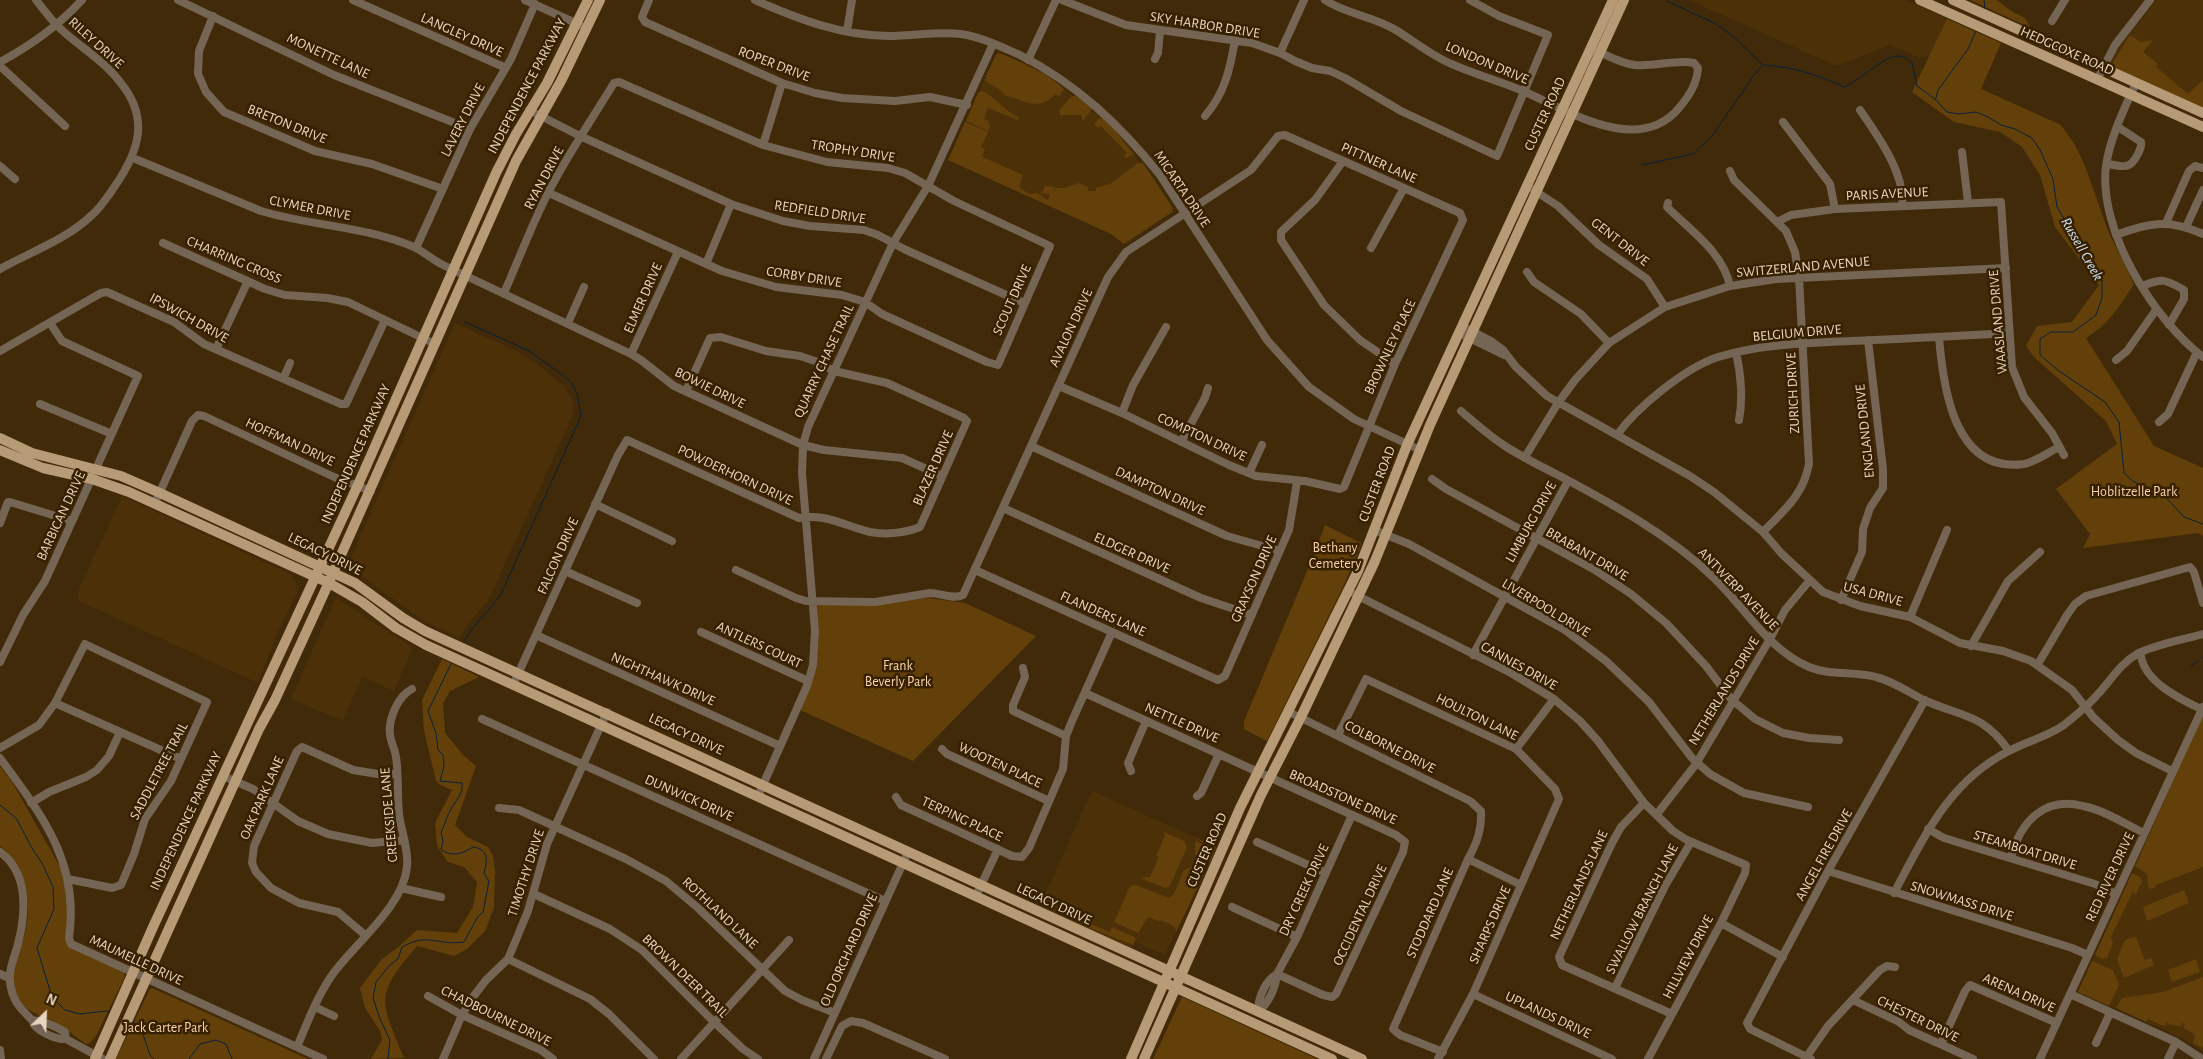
<!DOCTYPE html>
<style>
body{margin:0}
#map{position:relative;width:2203px;height:1059px;overflow:hidden;background:#412a09;font-family:"Alegreya Sans",sans-serif}
canvas{display:block}
.north{position:absolute;left:20px;top:989px;width:50px;height:50px;-webkit-text-stroke:4px #362000;paint-order:stroke;rotate:24deg;font-size:14px;font-weight:700;line-height:20px;text-align:center;color:#e8d5c0}
.north::after{content:'';display:block;margin:auto;width:18px;height:22px;background:#e8d5c0;clip-path:polygon(50% 0,100% 100%,50% 72%,0 100%)}
</style>
<div id="map">
<canvas width="2203" height="1059"></canvas>
<div class="north">N</div>
</div>
<script>
const context = document.querySelector('canvas').getContext('2d');
context.lineJoin = 'round';
function paint(path, color) {
  context.fillStyle = color;
  context.fill(path, 'evenodd');
}
function stroke(path, color, width, dash) {
  context.strokeStyle = color;
  context.lineWidth = width;
  context.lineCap = dash ? 'butt' : 'round';
  context.setLineDash(dash || []);
  context.stroke(path);
}
function write(font, color, halo, rows, align = 'center') {
  context.font = font + ' "Alegreya Sans",sans-serif';
  context.lineWidth = 5;
  context.setLineDash([]);
  context.textBaseline = 'middle';
  context.strokeStyle = halo;
  context.fillStyle = color;
  for (const [text, x, y, turn = 0] of rows) {
    context.save();
    context.translate(x, y);
    context.rotate((+turn || 0) * Math.PI / 180);
    context.textAlign = isNaN(turn) ? turn : align;
    if (halo) context.strokeText(text, 0, 0);
    context.fillText(text, 0, 0);
    context.restore();
  }
}
paint(new Path2D(`
 M1689 0H1905L1947 19 1931 56 1920 58 1890 45 1836 66Z
 M2156 0H2203V108L2111 67 2110 64 2122 42 2143 18Z
 M997 51 1034 68 1057 83 1104 119 1141 163 1172 210 1122 243 1111 234 948 160Z
 M455 323 521 353 538 365 565 387 573 402V411L569 424 488 601 467 625 460 638 424 621 349 567 350 560Z
 M122 496 290 574 299 588 276 636 258 683 81 602 78 598 79 589Z
 M336 597 369 620 413 647 394 691 362 677 343 721 291 699Z
 M1092 791 1215 846 1165 955 1135 942 1131 949 1039 907Z
 M2148 838 2181 853 2203 855V1052L2182 1038 2079 991Z`), '#4b3008');
paint(new Path2D(`
 M1970 0H1997L2011 11 2025 18 2031 28Z
 M1947 19 2001 43 1981 89 2061 125 2075 145 2085 166 2108 231 2134 284C2119 307 2109 324 2086 338L2154 446 2203 468V536L2198 533 2083 548 2090 534 2056 489 2117 444 2106 421 2034 357 2026 346 2037 326 2072 322 2099 285 2055 227 2040 175 2022 147 2000 132 1954 122 1912 92Z
 M2130 35 2141 42 2153 40 2143 52 2158 64 2156 67 2188 94 2203 80V108L2113 67 2112 64Z
 M999 53C1020 62 1053 75 1064 90L1059 96 1056 94 1047 101 1045 100 1046 102C1027 108 1022 98 1006 96L999 89 984 80 987 79 986 76 996 55Z
 M982 91C996 97 1004 111 1019 117L1018 120 988 108 984 119 988 121 990 127 988 131 966 121 978 93Z
 M1072 96H1076L1092 109 1083 121 1081 115H1060L1059 110Z
 M1100 117V119H1104C1115 130 1126 144 1134 154L1126 158 1124 157 1127 153 1101 126 1098 128 1094 124Z
 M965 122 988 132 981 147 985 149 982 156 984 157 983 160 985 158 1023 175 1019 187 1029 194 1037 193 1048 200 1050 195 1039 192H1042L1045 186 1054 187V193L1055 188H1065L1079 183 1088 187V191H1096V188L1110 184 1138 163H1143L1173 208 1172 212 1124 244 1111 234 948 160Z
 M1325 525 1361 543 1360 548 1343 587 1267 741 1244 729V721L1313 557Z
 M928 598 965 603 1036 636 913 761 800 710C817 667 821 654 817 607L819 603H877Z
 M442 659 479 677 450 691 443 703 445 733 463 755 476 766 455 825 467 837 488 847 493 856 495 871 494 908 485 931 467 949 454 956 417 946C373 997 381 1000 404 1058L371 1059 382 1040 380 1031 365 1008 360 988 382 959 396 949 417 930 457 933 473 907 477 882 464 867 448 862 437 846 435 823 452 790 440 785 436 781 424 730 422 700Z
 M2203 715V867L2156 885 2155 888 2150 889 2148 886 2147 874 2135 866Z
 M0 766 12 782 64 874 68 892 69 945 124 972 125 976 96 1036 90 1043 86 1044C74 1035 63 1027 51 1020 42 1016 31 1013 24 1006 4 986 18 958 24 937 33 904 27 868 0 846Z
 M1164 832 1184 841 1187 847 1170 886 1165 888 1140 878 1150 877 1159 857 1156 856 1165 836Z
 M1194 837 1216 847 1210 862 1195 855V841L1207 846 1208 851 1206 858 1209 849 1206 844Z
 M1192 867 1203 876 1176 932 1175 927 1161 920 1160 922 1148 917 1138 933 1114 922 1130 886 1136 885 1169 898 1174 894 1184 870Z
 M2132 873 2140 877 2142 882 2135 895 2133 891 2111 937 2113 944 2107 958 2103 959 2095 955Z
 M2184 890 2189 903 2147 921 2143 907Z
 M1087 917 1086 922 1110 932 1112 927 1136 938 1133 945 1083 925 1081 923 1083 918Z
 M2133 937H2136L2145 960 2151 958 2154 965 2124 978 2117 959 2125 940Z
 M2196 959 2200 972 2172 982 2168 970Z
 M2092 961 2113 970 2119 985 2109 1006 2078 992Z
 M2203 977V1048L2193 1043 2195 1035 2184 1028 2185 1024 2182 1023 2181 1026 2171 1025 2167 1022 2165 1026C2159 1025 2156 1022 2148 1019L2146 1022 2116 1008 2122 998 2163 992Z
 M152 988 308 1059H116L150 989Z
 M1182 997 1317 1059H1153Z`), '#63400a');
stroke(new Path2D(`
 M1984 0 1985 9
 M1667 1 1714 23 1734 37 1763 65C1794 67 1815 74 1844 87 1860 81 1882 57 1897 56 1903 56 1907 59 1912 62L1917 86 1935 99 1947 112 1959 114 1976 112 1988 117 2001 125 2015 129 2032 138 2040 150 2053 179 2057 207 2102 280V298L2096 315 2073 332H2051L2040 339V355L2059 371 2105 402 2119 422 2124 473 2134 482 2162 493 2184 517 2203 524
 M1936 98 1938 90 1968 49 1976 31
 M1642 165 1693 154 1712 136 1754 75 1762 66
 M464 641C474 623 491 610 502 592L581 416 577 393 571 382 560 373 529 351 465 322
 M2203 658V657
 M2191 666 2199 660
 M0 805 16 818 33 850 42 863 53 887 54 909 37 948 52 997 65 1010 80 1014 106 1011 110 1013
 M132 1022 140 1026 150 1055 154 1059
 M189 1059 200 1044 216 1040 226 1044 232 1059
 M388 1059 390 1040 380 1019 373 998 376 982 389 966 398 959 402 947C428 932 437 946 464 942L477 918 483 912 489 881 484 873C488 860 488 849 473 847 462 854 453 857 441 850L443 841 441 832C445 825 447 815 451 809 456 799 463 796 462 783L440 781 444 766 443 755 438 750 436 733 428 711 451 664`), '#06203a', 1);
stroke(new Path2D(`
 M178 0 334 75 470 129
 M353 0 506 68
 M525 0 580 25
 M649 0 642 17 645 22 782 83 815 93 842 98 895 101 930 97 967 105
 M755 0C798 19 842 36 889 36 913 36 937 31 961 34 981 37 999 46 1018 54 1076 83 1120 125 1160 175L1267 340 1309 387 1354 419 1420 450
 M1062 0 1126 25 1252 43 1280 53 1295 61 1312 68 1330 71 1345 78 1401 111 1497 156 1548 35 1499 16 1470 0
 M1325 0C1346 14 1372 16 1394 29 1411 39 1427 52 1445 61 1470 73 1497 80 1523 91 1567 110 1638 157 1679 108 1689 96 1697 84 1698 68L1694 63C1675 59 1655 67 1635 65 1620 63 1609 56 1595 50
 M213 16 199 51 198 74 206 92 224 112 315 151 372 164 443 189
 M2052 21 2065 0
 M847 31 852 0
 M1280 53 1304 0
 M1155 59 1158 53 1160 31
 M1028 60 1056 0
 M0 62C30 46 59 25 82 0
 M0 66 65 126
 M2097 80 2115 45 2150 0
 M2136 83C2124 109 2110 138 2106 166 2098 230 2153 319 2203 357
 M529 110 580 136 731 204 783 221 810 226 864 230 878 235 906 250 1024 303
 M1860 110C1877 135 1906 174 1902 206
 M1205 116C1225 93 1230 69 1235 40
 M1783 122 1830 184 1835 209
 M763 145 782 83
 M1962 152 1968 202
 M133 158 261 211C311 226 365 226 414 247 424 252 433 260 443 265L631 354 641 360 674 386 803 445 824 450 902 458 942 476
 M1343 161 1315 200 1281 232V240L1324 305 1360 340 1395 364
 M2107 164C2124 166 2129 171 2138 154 2140 149 2142 147 2141 142L2118 127
 M0 166 15 179
 M1730 171 1734 180 1786 231 1795 252 1799 277 1809 464C1803 496 1784 510 1763 532
 M1532 189 1558 206 1599 245 1647 279 1665 307
 M1668 203 1667 207C1690 230 1723 252 1730 286
 M1777 222 1791 215 1835 209 2001 202 2012 367 2024 397 2052 433 2064 455
 M2166 223 2189 171 2195 166 2203 168
 M2186 227 2203 190
 M2116 235C2150 222 2170 219 2203 234
 M163 243 265 289 285 295 327 298 348 302 435 344
 M416 248 470 129 511 59 535 4
 M1371 248 1404 188
 M706 264 731 204
 M0 269C30 252 66 240 92 215 101 207 108 196 115 186 139 151 150 118 120 82 105 62 82 48 64 32 53 23 45 11 36 0
 M1527 272 1534 282 1581 314 1609 343
 M2142 286C2163 278 2165 279 2184 290V299L2169 325
 M504 293C519 259 532 224 549 191 568 154 592 119 614 83L619 82 763 145 827 162 888 168 905 173 954 201 1050 246 998 365 987 362 882 314 865 302 842 295 776 287 722 271 549 193
 M568 323 584 287
 M1468 329 1491 341 1503 350 1516 367 1547 396 1690 476 1714 492 1763 532 1782 554 1823 592 1860 606 1910 617 1960 643 2003 651 2031 661 2072 690 2094 718 2118 740 2136 753 2172 771
 M1465 336 1504 355
 M1939 337C1943 387 1954 474 2024 464 2035 462 2049 452 2059 447
 M216 349 248 281
 M0 351 101 293 107 292 174 322 204 344 341 404H346L385 320
 M1736 353C1741 373 1743 399 1739 420
 M631 354 678 252
 M2116 360 2127 351 2156 310
 M284 377 290 363
 M40 404 112 434
 M1461 411C1475 423 1489 436 1505 446 1522 457 1540 466 1558 475 1612 504 1668 534 1713 577 1744 606 1768 650 1809 667 1831 676 1854 671 1876 677 1893 681 1908 692 1924 700 1961 717 1983 713 2009 751
 M1122 413 1133 385 1166 327
 M2159 422 2168 414 2197 352
 M1617 435C1637 407 1685 368 1718 357 1760 344 1806 343 1850 341 1903 339 1956 336 2009 333
 M1181 442 1205 398 1208 388
 M1031 446 1227 536 1280 551
 M1525 457 1558 403 1575 380 1609 343 1665 307 1730 286 1776 279 2006 268
 M1249 473 1262 445
 M1432 479 1446 489 1595 570 1631 594 1666 623 1706 666 1731 699 1755 719 1783 733 1809 738 1839 740
 M155 503 192 421 198 415 204 416 334 477 371 491
 M595 504 672 541
 M1003 508 1201 598 1252 615
 M0 523 8 502H10L72 521
 M1374 530 1409 544 1565 630 1606 661 1649 702 1692 758 1710 774 1744 793 1808 807
 M736 570 796 598 806 601 875 602 930 593C941 593 953 600 963 595L1108 277 1126 252 1251 170 1278 136 1285 135 1460 213 1463 220 1395 364 1344 487 1340 489 1305 481 1256 476 1229 465 1122 413 1059 386
 M975 570 1218 680 1225 676 1289 530 1297 482
 M565 571 637 603
 M1354 594 1511 673 1554 699 1580 721 1598 741 1644 803 1673 831 1687 840 1746 865 1745 873 1721 923 1648 1059
 M1841 600 1862 552 1863 529 1870 508 1883 488V469L1868 340
 M1910 617 1947 530
 M701 632 808 681
 M536 635 780 746
 M1971 646 2008 581 2040 552
 M2138 654 2141 656C2145 682 2180 699 2201 709
 M1473 655 1568 481
 M0 662 23 615 45 581 138 376 62 341 50 323
 M2038 664 2067 615 2075 604 2086 596 2190 567 2194 572 2203 603
 M1023 668 1025 677 1013 705V711L1066 736
 M513 685 618 455 627 440 799 518C825 513 845 526 870 532 886 535 905 533 920 527L967 421 964 418 887 383 834 371 815 361 800 356 766 351 721 337 710 338 686 391
 M1085 693 1396 835 1405 842 1403 852 1336 994 1332 997 1323 995 1277 974
 M55 703 181 759
 M1289 712 1470 801 1481 811C1482 829 1477 843 1468 859L1393 1029 1400 1035 1443 1052
 M482 719 885 901
 M1338 735 1366 679 1516 749 1555 789 1559 799 1473 994 1438 1059
 M0 748 39 725 55 703 85 644 207 702 171 781 145 819 134 854 121 885 112 888 68 879
 M942 749 947 754 1049 801
 M1516 749 1554 699
 M0 758C42 815 80 863 69 938L71 944 323 1059
 M1131 771 1128 763 1146 721
 M223 776 253 789 298 821 328 834 372 843 404 840
 M758 796 807 686 813 665 815 631 802 473 803 445 808 427 893 243 928 186 993 44
 M1197 796 1201 793 1219 754
 M896 797 901 805 1012 856 1022 857 1029 848 1063 769 1066 736 1072 721 1112 632
 M31 803 49 792 86 777 97 770 109 756 120 732
 M1644 803 1621 827 1612 843 1559 957 1562 965 1672 1014
 M499 808 519 810 626 859 666 881 698 908 785 991 802 1000 835 1013
 M1657 814 1696 764 1770 639 1785 610 1810 580
 M1928 829 1944 838 2095 884 2116 894
 M1257 842 1326 873
 M0 852C29 873 26 912 18 944 14 959 7 972 11 988 14 1003 22 1010 32 1020 34 1022 33 1023 35 1026 41 1033 58 1040 66 1039L103 1059
 M2011 858C2020 822 2044 796 2083 806 2104 810 2125 824 2144 833
 M1468 859 1521 885
 M1828 871 2072 948 2088 955
 M401 888 441 897
 M1894 893C1924 837 1949 781 2009 751 2027 741 2047 737 2064 725 2076 715 2088 706 2098 694 2111 680 2120 664 2137 654 2153 645 2185 639 2203 634
 M534 894 610 929 642 950 714 1022 743 1049 758 1059
 M976 896 998 849
 M1232 907 1297 937
 M1721 923 1783 957
 M365 935 338 912 299 903 271 888 256 872 252 863 254 846 297 751 302 747 353 770 378 774H397
 M508 959 590 999 609 1014 654 1059
 M0 974 9 978
 M1615 988 1665 886 1691 842
 M1473 994 1612 1059
 M2070 994 2176 1042 2202 1059
 M428 996 462 1015 541 1050 553 1059
 M1853 1000 1899 1022 1909 1030 1973 1059
 M315 1007 334 1016
 M1258 1011C1268 1005 1276 987 1277 974L1297 937 1352 815
 M1258 1011C1258 999 1265 980 1277 974
 M32 1020C45 1021 54 1026 65 1032L66 1039
 M2096 1043 2110 1013
 M1941 1044 1965 991 1970 985 2057 1023
 M297 1047C307 1023 317 997 332 975 355 943 403 907 407 867 409 849 401 831 399 814 397 795 399 776 396 757 395 749 391 743 390 735 388 719 398 696 412 689
 M0 1050 1 1059
 M443 1059 462 1015 473 997 486 980 508 959 528 911 547 844 607 712
 M681 1059 789 940
 M814 1059 908 852
 M826 1059 842 1026 851 1021 863 1023 945 1059
 M1805 1059 1828 1026 1880 970 1887 966 1895 967
 M1811 1059 1750 1029 1747 1023 1828 871 1925 700
 M2040 1059 2203 707
 M2168 1059 2176 1042`), '#746554', 8);
stroke(new Path2D(`
 M1920 0 2203 127
 M1953 0 2203 113
 M0 438 32 453 121 476 160 493 355 583 403 618 425 631 1362 1059
 M0 450 43 468 92 479 129 492 329 583 362 602 396 628 426 645 1332 1059
 M95 1059 153 927 357 487 496 173 516 134 547 83 588 0
 M110 1059 259 729 275 700 325 591 516 161 561 81 600 0
 M1131 1059 1240 808 1358 571 1407 445 1613 0
 M1144 1059 1261 795 1301 717 1375 561 1430 425 1624 0`), '#b79a76', 10);
write('14px', '#e8d5c0', '#362000', [
 ["SKY HARBOR DRIVE",1205,25,9],
 ["LANGLEY DRIVE",462,35,24],
 ["RILEY DRIVE",96,43,42],
 ["HEDGCOXE ROAD",2067,51,24],
 ["MONETTE LANE",328,56,25],
 ["LONDON DRIVE",1487,63,23],
 ["ROPER DRIVE",774,64,21],
 ["INDEPENDENCE PARKWAY",527,86,-62],
 ["CUSTER ROAD",1545,114,-65],
 ["LAVERY DRIVE",463,120,-63],
 ["BRETON DRIVE",287,124,22],
 ["TROPHY DRIVE",853,151,9],
 ["PITTNER LANE",1379,163,24],
 ["RYAN DRIVE",544,178,-62],
 ["MICARTA DRIVE",1182,189,56],
 ["PARIS AVENUE",1887,194,-3],
 ["CLYMER DRIVE",310,208,11],
 ["REDFIELD DRIVE",820,212,9],
 ["GENT DRIVE",1620,242,38],
 ["CHARRING CROSS",234,260,23],
 ["SWITZERLAND AVENUE",1803,267,-5],
 ["CORBY DRIVE",804,277,9],
 ["ELMER DRIVE",643,298,-66],
 ["SCOUT DRIVE",1012,300,-66],
 ["IPSWICH DRIVE",189,318,29],
 ["WAASLAND DRIVE",1998,322,-95],
 ["AVALON DRIVE",1071,328,-65],
 ["BELGIUM DRIVE",1797,333,-5],
 ["BROWNLEY PLACE",1390,347,-65],
 ["QUARRY CHASE TRAIL",824,361,-65],
 ["BOWIE DRIVE",710,388,26],
 ["ZURICH DRIVE",1793,393,-93],
 ["ENGLAND DRIVE",1865,431,-96],
 ["COMPTON DRIVE",1202,437,25],
 ["HOFFMAN DRIVE",290,442,25],
 ["INDEPENDENCE PARKWAY",356,454,-66],
 ["BLAZER DRIVE",933,468,-66],
 ["POWDERHORN DRIVE",735,475,25],
 ["CUSTER ROAD",1377,484,-69],
 ["DAMPTON DRIVE",1160,491,25],
 ["BARBICAN DRIVE",61,516,-65],
 ["LIMBURG DRIVE",1531,522,-61],
 ["ELDGER DRIVE",1132,553,24],
 ["LEGACY DRIVE",325,554,26],
 ["BRABANT DRIVE",1587,554,30],
 ["FALCON DRIVE",558,556,-66],
 ["GRAYSON DRIVE",1254,579,-66],
 ["ANTWERP AVENUE",1738,589,46],
 ["USA DRIVE",1873,594,15],
 ["LIVERPOOL DRIVE",1546,608,31],
 ["FLANDERS LANE",1103,614,24],
 ["ANTLERS COURT",759,645,25],
 ["CANNES DRIVE",1519,666,29],
 ["NIGHTHAWK DRIVE",663,679,24],
 ["NETHERLANDS DRIVE",1724,691,-59],
 ["HOULTON LANE",1477,717,26],
 ["NETTLE DRIVE",1182,723,24],
 ["LEGACY DRIVE",686,734,25],
 ["COLBORNE DRIVE",1390,747,27],
 ["WOOTEN PLACE",1000,765,25],
 ["SADDLETREE TRAIL",159,771,-62],
 ["BROADSTONE DRIVE",1343,797,24],
 ["OAK PARK LANE",262,798,-66],
 ["DUNWICK DRIVE",689,798,24],
 ["CREEKSIDE LANE",389,815,-95],
 ["TERPING PLACE",962,819,25],
 ["INDEPENDENCE PARKWAY",186,821,-65],
 ["CUSTER ROAD",1207,850,-66],
 ["STEAMBOAT DRIVE",2025,850,17],
 ["ANGEL FIRE DRIVE",1824,855,-61],
 ["TIMOTHY DRIVE",526,873,-72],
 ["RED RIVER DRIVE",2110,877,-65],
 ["NETHERLANDS LANE",1579,885,-65],
 ["DRY CREEK DRIVE",1304,890,-65],
 ["SNOWMASS DRIVE",1962,901,17],
 ["LEGACY DRIVE",1054,904,25],
 ["SWALLOW BRANCH LANE",1642,909,-63],
 ["ROTHLAND LANE",720,913,43],
 ["STODDARD LANE",1430,913,-66],
 ["OCCIDENTAL DRIVE",1360,915,-65],
 ["SHARPS DRIVE",1490,925,-66],
 ["OLD ORCHARD DRIVE",849,950,-66],
 ["HILLVIEW DRIVE",1688,957,-62],
 ["MAUMELLE DRIVE",136,960,25],
 ["BROWN DEER TRAIL",685,976,44],
 ["ARENA DRIVE",2019,993,24],
 ["UPLANDS DRIVE",1548,1015,25],
 ["CHADBOURNE DRIVE",496,1016,26],
 ["CHESTER DRIVE",1918,1019,26]
]);
write('14px', '#fad5a8', '#362000', [
 ["Hoblitzelle Park",2134,492],
 ["Bethany",1335,548],
 ["Cemetery",1335,564],
 ["Frank",898,666],
 ["Beverly Park",898,682],
 ["Jack Carter Park",166,1028]
]);
write('italic 15px', '#cee1f6', '#362000', [
 ["Russell Creek",2082,249,60]
]);
</script>
